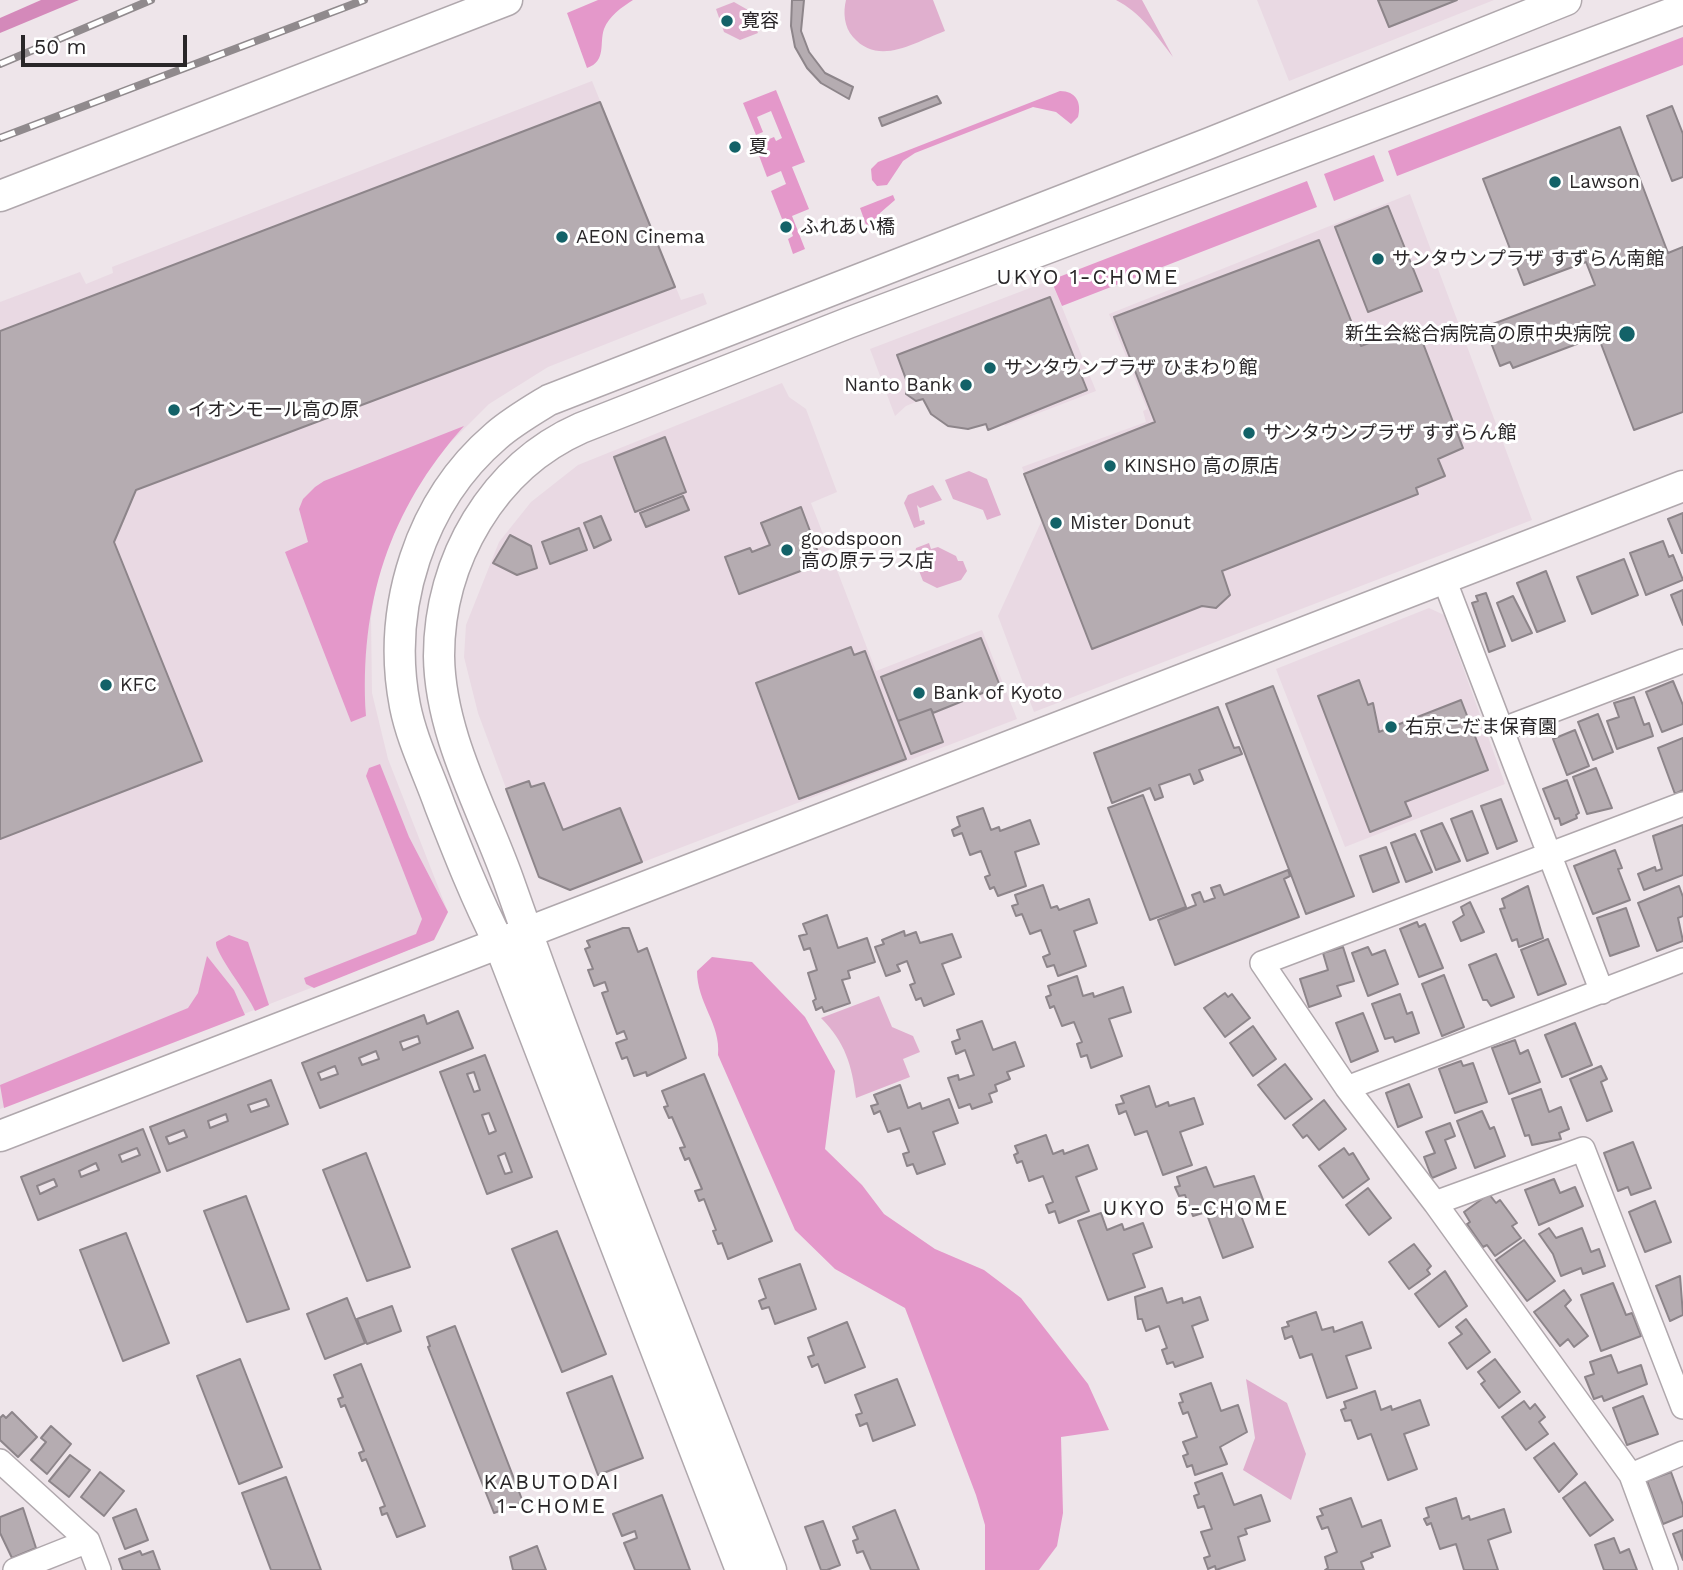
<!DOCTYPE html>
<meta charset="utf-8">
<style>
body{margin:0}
#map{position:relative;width:1683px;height:1570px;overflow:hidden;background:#eee5ea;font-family:"Work Sans",sans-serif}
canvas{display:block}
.scale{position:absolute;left:21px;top:35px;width:166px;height:32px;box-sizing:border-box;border:4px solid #292628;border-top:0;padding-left:9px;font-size:21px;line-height:24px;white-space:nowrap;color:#292628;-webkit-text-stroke:5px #fff;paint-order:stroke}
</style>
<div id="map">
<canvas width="1683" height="1570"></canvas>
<div class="scale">50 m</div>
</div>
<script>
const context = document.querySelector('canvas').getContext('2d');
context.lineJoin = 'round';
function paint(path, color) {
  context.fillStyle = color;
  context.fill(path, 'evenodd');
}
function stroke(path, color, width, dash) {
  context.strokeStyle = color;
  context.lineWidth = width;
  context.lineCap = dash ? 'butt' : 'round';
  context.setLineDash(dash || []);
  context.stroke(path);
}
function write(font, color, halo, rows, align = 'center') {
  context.font = font + ' "Work Sans","Noto Sans JP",sans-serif';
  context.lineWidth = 6;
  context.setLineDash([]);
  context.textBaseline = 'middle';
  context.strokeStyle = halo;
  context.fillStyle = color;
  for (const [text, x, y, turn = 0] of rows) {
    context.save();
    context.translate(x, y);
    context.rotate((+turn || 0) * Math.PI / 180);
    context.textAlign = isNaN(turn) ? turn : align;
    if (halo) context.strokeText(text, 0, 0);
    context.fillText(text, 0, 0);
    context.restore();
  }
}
paint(new Path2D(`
 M1257 0H1494L1289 81Z
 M592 81 681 300 703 293 707 304 548 367 489 404 437 456 416 487 392 535 377 578 371 618 372 693 388 759 448 912 434 940 0 1109V302L80 272 86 284 113 273 112 267Z
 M1410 194 1532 520 1034 712 998 616 1042 520 1022 467 1146 422 1143 411 1147 409 1109 314Z
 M1051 280 1096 391 1005 426 1004 423 988 430 986 424 964 429 948 426 931 414 923 399 906 406 895 416 870 349Z
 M782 383 789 397 806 409 837 492 811 503 876 671 982 630 1017 719 570 890 539 877 478 713 464 657 466 625 499 542 531 502 578 465Z
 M1429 608 1444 615 1505 784 1345 847 1276 669Z`), '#e9d9e3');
paint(new Path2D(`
 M846 0H933L945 31C915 42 879 67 853 37 844 27 843 12 846 0Z
 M1116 0H1142L1173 57C1157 36 1140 12 1116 0Z
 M734 2 748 10 758 33 740 40 724 32 716 9Z
 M969 471 987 479 1001 515 987 520 983 510 953 499 945 480Z
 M933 485 942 500 920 508 917 505 920 521 924 520 925 524 914 528 904 503 908 495Z
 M929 543 931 549 938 547 956 556 958 561H963L967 571 961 580 937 588 923 581 914 558 916 548Z
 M879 996 892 1027 913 1036 920 1052 903 1059 910 1077 856 1098C852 1065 845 1042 821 1018Z
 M1246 1379 1287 1403 1306 1454 1291 1500 1243 1470 1255 1438Z`), '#e0afce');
paint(new Path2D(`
 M598 0H633C622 7 609 16 604 29 599 43 607 61 587 68L567 13Z
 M1683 37V65L1397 176 1388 151Z
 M776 90 805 162 792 167 809 209 792 216 805 249 793 254 788 239 793 236 786 218 782 219 771 191 786 184 781 171 767 177 755 145 774 137 776 141 782 138 771 111 757 117 763 132 756 135 743 103Z
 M1060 91C1076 91 1082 103 1078 117L1071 124 1056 112 1033 107 915 153 903 161 887 185 877 186 872 180 871 169 878 162Z
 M1374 155 1384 181 1334 201 1324 174Z
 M1307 181 1317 207 1062 306 1051 280Z
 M893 195 895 200 880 213 869 233 860 208Z
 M464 426C389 510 359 604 366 716L351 722 285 552 308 542 299 509 303 499 315 487 324 481Z
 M380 764 409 837 448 912 434 940 314 988 306 984 304 978 416 934 422 919 366 776 369 768Z
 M229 935 248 942 269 1005 255 1011C248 994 214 952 216 942Z
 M207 956 234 990 245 1015 4 1108 0 1085 188 1008 198 993Z
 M712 957 752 962 805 1017 835 1071 825 1149 862 1185 884 1214 935 1249 984 1270 1021 1298 1088 1384 1109 1430 1061 1437 1063 1513 1057 1546 1039 1570H985V1525L976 1495 905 1308 835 1269 795 1230 718 1055C721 1024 697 1003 697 971Z`), '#e498ca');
paint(new Path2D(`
 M41 0H79L0 33V18Z`), '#d489ba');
const building = new Path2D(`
 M792 0H804L801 31 809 52 825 73 853 87 849 99 821 83 807 68 795 47 791 26Z
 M1378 0H1457L1389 27Z
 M937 96 941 103 882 126 879 118Z
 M600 102 675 287 136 490 114 542 202 761 0 839V331Z
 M1672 106 1683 134V177L1672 181 1647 116Z
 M1620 127 1668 253 1683 247V412L1634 430 1598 336 1513 368 1510 362 1500 366 1488 335 1496 332 1493 324 1595 285 1586 262 1524 285 1483 179Z
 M1388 206 1422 291 1368 312 1335 227Z
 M1319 240 1361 346 1416 325 1463 448 1438 459 1445 476 1416 488 1418 494 1222 571 1230 595 1216 608 1202 606 1092 649 1024 474 1155 422 1114 317Z
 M1050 297 1087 390 988 430 986 424 968 429 948 426 931 414 923 399 916 401 906 394 907 382 897 355Z
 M665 437 686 492 635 512 614 457Z
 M683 496 689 510 646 527 640 513Z
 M801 507 822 563 739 594 725 557 750 548 752 552 770 545 761 523Z
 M1683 513V553H1682L1668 519Z
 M601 516 611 540 594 548 584 523Z
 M579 528 587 550 550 564 542 542Z
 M510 535 531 546 537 568 517 575 493 563Z
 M1663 541 1669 557 1673 555 1683 580 1646 595 1630 553Z
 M1624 559 1638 595 1592 614 1577 577Z
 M1546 571 1565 621 1537 632 1517 583Z
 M1683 590V625L1671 595Z
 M1486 593 1505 646 1489 652 1472 603 1478 601 1476 596Z
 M1513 596 1532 633 1512 641 1497 603Z
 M981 638 1000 686 933 713 931 709 898 721 881 677Z
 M851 647 854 655 865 651 906 759 799 799 756 683Z
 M1359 680 1368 705 1373 703 1379 732 1461 700 1488 770 1405 802 1411 816 1370 832 1318 696Z
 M1673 681 1683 705V724L1662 732 1646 692Z
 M1273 686 1354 896 1306 914 1226 704Z
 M1634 697 1644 725 1649 723 1653 736 1617 749 1607 721 1619 717 1614 703Z
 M1218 707 1234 748 1239 747 1242 754 1199 770 1203 780 1194 784 1190 774 1159 785 1163 797 1155 800 1150 788 1112 803 1094 753Z
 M931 709 943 742 911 754 898 721Z
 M1598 714 1613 752 1593 760 1578 722Z
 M1575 730 1589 766 1567 775 1553 739Z
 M1683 738V790L1675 794 1658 748Z
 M1596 768 1612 808 1587 814 1573 777Z
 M1567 780 1579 813 1576 815 1577 818 1561 825 1559 818 1555 819 1543 789Z
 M529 781 531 787 544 783 563 830 620 808 642 862 570 890 539 877 506 789Z
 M1143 795 1186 907 1150 920 1108 808Z
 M1501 799 1517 841 1497 849 1481 806Z
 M983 808 991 830 999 827 1000 831 1030 820 1039 844 1015 852 1026 886 998 896 994 887 990 889 985 877 990 875 981 851 970 855 962 833 954 836 952 830 960 826 957 817Z
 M1472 811 1488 853 1467 861 1451 819Z
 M1442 823 1460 861 1436 870 1421 831Z
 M1683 825V875L1644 890 1638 874 1655 867 1656 871 1662 869 1653 836Z
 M1415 834 1432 872 1406 882 1391 843Z
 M1386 847 1399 882 1373 892 1360 856Z
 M1615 850 1622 868 1618 869 1630 900 1593 914 1574 866Z
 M1288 870 1290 876 1284 879 1299 917 1175 965 1158 920 1196 905 1192 895 1200 892 1204 902 1215 898 1211 888 1220 885 1224 895Z
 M1043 885 1051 908 1057 906 1059 910 1089 899 1097 923 1074 931 1086 966 1058 976 1054 965 1047 967 1043 957 1050 954 1041 930 1030 934 1022 914 1016 916 1012 906 1018 904 1015 895Z
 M1528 886 1543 938 1519 947 1517 939 1512 941 1500 909 1505 908 1502 899Z
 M1679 886 1683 897V916L1678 918 1683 941 1657 951 1638 903Z
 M1470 902 1484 932 1461 941 1453 922 1464 915 1461 907Z
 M1626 908 1639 946 1610 956 1597 918Z
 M827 915 838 948 867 938 875 962 848 971 850 978 842 980 850 1003 824 1012 822 1007 816 1010 813 1001 816 999 808 973 817 970 810 948 804 950 799 936 807 934 803 924Z
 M1417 922 1419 927 1425 924 1443 968 1419 977 1400 929Z
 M623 928H629L638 952 647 948 686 1058 647 1076 646 1072 634 1076 627 1057 622 1059 616 1043 627 1039 624 1031 617 1034 602 993 608 991 605 982 594 986 588 970 593 969 585 949 590 947 587 941Z
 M904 931 905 936 916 932 920 943 952 934 961 957 942 964 954 994 924 1006 921 998 916 1000 910 985 915 983 907 961 897 965 900 971 886 976 875 947 884 944 882 940Z
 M1548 939 1566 984 1538 995 1521 950Z
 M1343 947 1354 981 1337 986 1341 996 1309 1007 1300 979 1328 970 1323 953Z
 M1368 947 1372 955 1385 950 1398 984 1368 996 1352 953Z
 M1496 954 1514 997 1491 1006 1487 1000H1483L1469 965Z
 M1444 975 1464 1027 1442 1036 1422 984Z
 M1077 976 1083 996 1093 993 1094 997 1123 987 1131 1012 1109 1019 1122 1056 1091 1068 1087 1055 1081 1057 1077 1044 1082 1042 1074 1022 1062 1026 1054 1006 1050 1008 1046 997 1051 995 1048 986Z
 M1225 993 1228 997 1232 994 1250 1018 1225 1037 1204 1008Z
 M1400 994 1407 1014 1412 1012 1419 1033 1395 1042 1393 1037 1385 1039 1372 1004Z
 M458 1011 473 1048 320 1108 302 1063 424 1015 427 1024ZM418 1036 420 1043 403 1050 400 1042ZM376 1051 379 1059 362 1065 359 1058ZM335 1066 338 1074 321 1080 318 1073Z
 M1363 1013 1378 1051 1351 1062 1336 1023Z
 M982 1021 993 1050 1015 1042 1024 1066 1007 1072 1010 1079 995 1085 997 1091 989 1094 992 1102 972 1109 970 1104 959 1108 948 1078 958 1075 959 1080 974 1075 965 1050 956 1054 952 1042 960 1039 957 1030Z
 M1575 1023 1592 1065 1562 1077 1545 1035Z
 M1253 1026 1276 1059 1253 1076 1230 1043Z
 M1515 1040 1520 1054 1528 1050 1540 1082 1509 1094 1492 1048Z
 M485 1055 532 1177 487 1194 440 1072ZM474 1072 480 1090 474 1092 467 1074ZM489 1113 496 1131 489 1134 482 1115ZM505 1153 512 1172 505 1174 498 1156Z
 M1461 1061 1463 1066 1473 1063 1487 1102 1455 1113 1439 1069Z
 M1285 1064 1312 1099 1285 1119 1258 1085Z
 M1601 1066 1607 1079 1601 1082 1612 1111 1587 1121 1570 1079Z
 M704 1074 772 1241 728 1259 722 1243 718 1244 713 1231 716 1230 704 1199 699 1201 695 1191 702 1189 689 1158 685 1160 680 1148 685 1147 672 1117 669 1118 664 1107 668 1106 662 1091Z
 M271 1080 288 1124 167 1171 150 1127ZM266 1099 269 1106 251 1112 248 1105ZM226 1114 228 1121 210 1128 208 1121ZM184 1130 187 1137 169 1144 166 1137Z
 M1409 1084 1422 1117 1398 1127 1386 1093Z
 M900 1085 908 1108 920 1103 922 1109 949 1099 958 1123 933 1132 945 1164 917 1174 913 1164 907 1166 903 1154 909 1152 900 1128 888 1132 880 1111 874 1114 871 1106 878 1104 874 1095Z
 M1149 1086 1156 1107 1168 1102 1169 1106 1194 1098 1203 1124 1180 1132 1192 1165 1163 1175 1147 1131 1135 1135 1126 1111 1119 1114 1116 1105 1124 1103 1121 1096Z
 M1541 1089 1549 1112 1561 1107 1569 1129 1559 1133 1561 1139 1532 1145 1529 1135 1525 1136 1512 1099Z
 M1324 1100 1346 1129 1319 1150 1307 1135 1303 1138 1293 1125Z
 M1482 1111 1490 1129 1494 1127 1505 1156 1475 1168 1457 1121Z
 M1450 1123 1455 1136 1445 1140 1456 1168 1432 1178 1424 1157 1435 1153 1426 1132Z
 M143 1129 160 1172 38 1220 21 1177ZM137 1148 140 1155 122 1162 119 1155ZM96 1163 99 1170 81 1177 79 1171ZM54 1179 57 1186 40 1194 37 1186Z
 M1046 1135 1053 1154 1063 1150 1064 1154 1088 1145 1097 1169 1076 1177 1089 1211 1059 1223 1055 1211 1049 1213 1046 1205 1053 1202 1043 1176 1029 1181 1022 1161 1017 1163 1014 1155 1018 1153 1015 1146Z
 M1633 1142 1651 1188 1631 1195 1628 1187 1618 1191 1604 1153Z
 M1344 1148 1349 1155 1353 1153 1369 1179 1343 1198 1319 1166Z
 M366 1153 410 1267 367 1281 323 1170Z
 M1206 1167 1214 1187 1254 1176 1265 1205 1240 1213 1253 1247 1223 1258 1206 1212 1193 1216 1185 1195 1179 1196 1175 1187 1180 1186 1177 1177Z
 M1554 1179 1560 1193 1575 1187 1583 1206 1539 1225 1525 1190Z
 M1368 1188 1391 1218 1369 1235 1346 1205Z
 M1489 1194 1496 1203 1500 1200 1517 1223 1512 1226 1521 1238 1495 1256 1487 1245 1483 1247 1467 1224 1470 1222 1464 1212Z
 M246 1196 289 1309 247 1322 204 1211Z
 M1655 1201 1671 1242 1645 1252 1629 1212Z
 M1101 1213 1107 1230 1122 1224 1124 1230 1143 1223 1152 1247 1133 1254 1145 1287 1108 1300 1078 1221Z
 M1549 1228 1556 1238 1582 1228 1591 1252 1599 1249 1605 1266 1583 1274 1581 1268 1561 1276 1553 1254 1539 1234Z
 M557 1231 606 1354 562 1372 512 1249Z
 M126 1233 169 1343 123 1361 80 1250Z
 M1524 1240 1555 1281 1527 1301 1496 1260Z
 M1414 1244 1431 1266 1427 1270 1430 1274 1409 1289 1389 1262Z
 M800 1264 816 1309 775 1324 769 1307 762 1309 759 1301 766 1298 759 1279Z
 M1445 1271 1467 1306 1439 1327 1415 1294Z
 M1680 1276 1683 1315 1670 1321 1656 1286Z
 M1613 1283 1626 1315 1632 1313 1641 1336 1601 1351 1581 1295Z
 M1162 1288 1167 1303 1182 1298 1183 1303 1200 1297 1208 1320 1192 1326 1203 1357 1175 1367 1173 1362 1167 1364 1162 1350 1167 1348 1159 1326 1146 1331 1142 1319H1138L1135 1297Z
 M1564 1290 1571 1300 1565 1306 1588 1336 1574 1347 1568 1339 1560 1346 1534 1312Z
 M347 1298 365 1343 325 1359 307 1314Z
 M392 1306 401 1331 367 1344 357 1319Z
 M1316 1312 1322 1330 1333 1327 1334 1332 1362 1322 1371 1348 1346 1356 1357 1388 1327 1398 1312 1354 1300 1358 1292 1336 1285 1339 1282 1328 1289 1326 1287 1322Z
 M1466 1319 1490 1352 1467 1369 1449 1343 1462 1334 1456 1327Z
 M847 1322 865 1367 825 1383 818 1364 812 1367 808 1357 814 1355 808 1338Z
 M455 1326 523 1502 494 1513 428 1347 430 1346 427 1337Z
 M1611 1355 1618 1373 1641 1365 1647 1384 1604 1401 1602 1396 1594 1399 1585 1377 1594 1374 1590 1362Z
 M240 1359 282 1467 239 1484 197 1376Z
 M1495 1359 1520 1392 1499 1408 1481 1384 1485 1381 1478 1372Z
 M361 1364 425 1526 397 1537 387 1513 382 1515 380 1508 385 1506 366 1459 362 1461 359 1453 364 1451 345 1405 341 1407 338 1399 343 1397 334 1375Z
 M612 1376 643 1458 598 1475 567 1393Z
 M897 1379 915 1425 873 1441 867 1423 860 1426 856 1415 862 1413 855 1395Z
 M1211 1383 1221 1411 1238 1405 1247 1432 1220 1447 1227 1464 1195 1475 1192 1465 1187 1467 1183 1456 1188 1454 1183 1442 1197 1437 1188 1412 1183 1414 1179 1403 1183 1402 1180 1394Z
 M1375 1391 1381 1410 1391 1406 1392 1410 1420 1400 1429 1425 1404 1434 1417 1469 1388 1480 1371 1434 1358 1439 1351 1420 1345 1421 1341 1410 1346 1408 1344 1402Z
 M1643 1396 1658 1434 1627 1445 1613 1408Z
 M1524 1401 1530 1409 1535 1404 1545 1417 1539 1422 1548 1434 1526 1450 1502 1417Z
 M12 1412 37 1437 18 1457 0 1440V1418L3 1415 6 1418Z
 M51 1426 71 1444 47 1474 31 1460 46 1442 41 1438Z
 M1554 1443 1577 1474 1559 1492 1534 1458Z
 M70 1455 90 1470 69 1497 49 1481Z
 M100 1472 124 1491 104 1516 81 1497Z
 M1671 1472 1683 1505V1516L1663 1524 1647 1481Z
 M1222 1473 1234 1505 1261 1495 1270 1521 1245 1529 1247 1534 1238 1537 1245 1560 1216 1570 1215 1566 1208 1569 1204 1558 1210 1556 1201 1532 1212 1529 1204 1506 1198 1508 1194 1496 1199 1494 1195 1483Z
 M286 1477 321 1570H271L242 1493Z
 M1585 1482 1613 1520 1590 1536 1563 1498Z
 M662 1495 690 1570H635L624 1543 637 1538 635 1531 622 1536 613 1514Z
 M1351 1498 1362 1527 1381 1520 1390 1546 1371 1553 1373 1557 1361 1562 1364 1570H1325L1328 1568 1325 1557 1337 1552 1328 1527 1322 1529 1317 1517 1323 1515 1320 1509Z
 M1456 1498 1462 1519 1469 1516 1470 1520 1504 1509 1511 1532 1488 1540 1498 1570H1464L1456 1544 1440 1549 1431 1523 1427 1525 1424 1519 1429 1517 1426 1508Z
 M23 1508 36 1548 12 1558 0 1533V1517Z
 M136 1509 148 1540 125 1549 113 1518Z
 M895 1510 919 1570H871L863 1551 857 1553 853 1541 858 1539 853 1527Z
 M823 1521 840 1565 827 1570H821L805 1527Z
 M1683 1530V1560L1673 1534Z
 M1614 1538 1620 1553 1629 1549 1637 1570H1604L1595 1545Z
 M537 1546 546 1570H513L510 1557Z
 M140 1551 142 1555 153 1551 160 1570H123L119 1559Z`);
paint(building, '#b5acb1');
stroke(building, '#8d858a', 2);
const minor = new Path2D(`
 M1444 579 1602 992
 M1501 730 1683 661
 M1347 1088 1683 960
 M1435 1203 1583 1149 1683 1407
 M0 1461 88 1541 99 1570
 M1631 1475 1683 1453
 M15 1570 88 1541
 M1666 1570 1631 1475 1435 1203 1347 1088 1262 963 1683 804`);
const tertiary = new Path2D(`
 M0 196 507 0
 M0 1136 1683 486
 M741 1570 499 943C476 898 458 852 440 806 428 772 412 741 405 706 386 608 420 501 496 436 512 422 531 411 549 400L1210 143 1566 0
 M771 1570C682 1340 590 1111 508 879 482 807 440 734 439 656 439 560 493 467 581 428L848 323 1683 9`);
stroke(minor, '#b0a8ad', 26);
stroke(tertiary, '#b0a8ad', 33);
stroke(minor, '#fff', 23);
stroke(tertiary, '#fff', 30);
const rail = new Path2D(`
 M0 64 151 0
 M0 138 364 0`);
stroke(rail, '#908a8d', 8);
stroke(rail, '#fff', 5, [16]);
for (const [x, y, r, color] of [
 [727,21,7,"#136268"],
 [735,147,7,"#136268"],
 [1555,182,7,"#136268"],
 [786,227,7,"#136268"],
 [562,237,7,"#136268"],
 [1378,259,7,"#136268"],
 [1627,334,9,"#136268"],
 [990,368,7,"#136268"],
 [966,385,7,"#136268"],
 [174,410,7,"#136268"],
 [1249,433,7,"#136268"],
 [1110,466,7,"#136268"],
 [1056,523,7,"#136268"],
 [787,550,7,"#136268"],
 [106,685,7,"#136268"],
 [919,693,7,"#136268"],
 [1391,727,7,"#136268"]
]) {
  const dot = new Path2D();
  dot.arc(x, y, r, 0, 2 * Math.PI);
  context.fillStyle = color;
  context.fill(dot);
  stroke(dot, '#fff', 2.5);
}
write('19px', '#292628', '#fff', [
 ["寛容",741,21],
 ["夏",749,147],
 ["Lawson",1569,182],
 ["ふれあい橋",800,227],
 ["AEON Cinema",576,237],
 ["サンタウンプラザ すずらん南館",1392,259],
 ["新生会総合病院高の原中央病院",1611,334,"right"],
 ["サンタウンプラザ ひまわり館",1004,368],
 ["Nanto Bank",952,385,"right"],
 ["イオンモール高の原",188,410],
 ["サンタウンプラザ すずらん館",1263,433],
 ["KINSHO 高の原店",1124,466],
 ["Mister Donut",1070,523],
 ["goodspoon",801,539],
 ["高の原テラス店",801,561],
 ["KFC",120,685],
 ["Bank of Kyoto",933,693],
 ["右京こだま保育園",1405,727]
], 'left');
context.letterSpacing = '2px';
write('21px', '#292628', '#fff', [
 ["UKYO 1-CHOME",1088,278],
 ["UKYO 5-CHOME",1196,1209],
 ["KABUTODAI",552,1483],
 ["1-CHOME",552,1507]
]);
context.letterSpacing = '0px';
</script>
